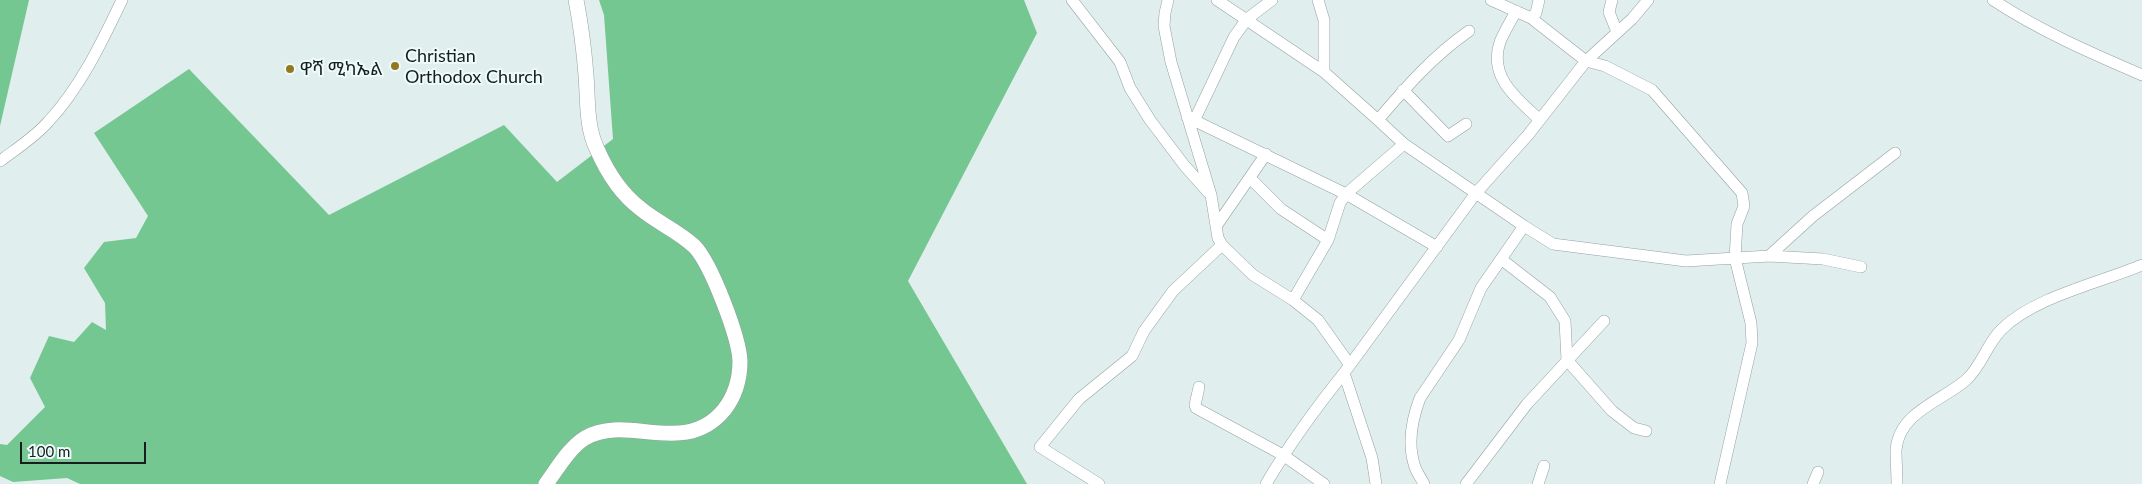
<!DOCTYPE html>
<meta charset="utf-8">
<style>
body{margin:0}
#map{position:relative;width:2142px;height:484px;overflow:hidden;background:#e0eeee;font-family:Lato,sans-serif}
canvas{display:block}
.scale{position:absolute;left:20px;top:442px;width:126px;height:22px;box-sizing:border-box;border:2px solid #181d1d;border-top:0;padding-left:6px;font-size:15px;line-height:18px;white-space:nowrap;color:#181d1d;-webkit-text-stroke:4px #edfbfb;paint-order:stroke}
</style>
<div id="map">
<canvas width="2142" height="484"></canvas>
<div class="scale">100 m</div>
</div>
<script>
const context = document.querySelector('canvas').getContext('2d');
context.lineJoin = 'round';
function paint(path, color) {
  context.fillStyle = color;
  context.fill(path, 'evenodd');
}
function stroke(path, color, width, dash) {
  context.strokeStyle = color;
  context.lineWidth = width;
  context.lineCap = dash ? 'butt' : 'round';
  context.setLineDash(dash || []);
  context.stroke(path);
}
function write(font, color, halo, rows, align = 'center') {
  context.font = font + ' Lato,"Noto Sans Ethiopic",sans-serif';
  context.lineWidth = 4;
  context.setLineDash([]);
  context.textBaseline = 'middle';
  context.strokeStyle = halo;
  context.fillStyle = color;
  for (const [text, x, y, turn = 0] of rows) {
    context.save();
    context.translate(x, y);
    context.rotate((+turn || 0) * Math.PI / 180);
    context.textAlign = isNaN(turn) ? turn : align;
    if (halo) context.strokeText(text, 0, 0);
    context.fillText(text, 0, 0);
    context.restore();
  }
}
paint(new Path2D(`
 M0 0H29L0 126Z
 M599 0H1024L1037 33 908 281 1027 484H80L67 478 13 482 0 476V444L7 445 45 407 30 378 49 336 74 342 92 322 106 330 105 303 84 268 104 242 136 238 148 216 94 133 189 69 329 215 504 125 557 182 613 139 604 15Z`), '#75c791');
const minor = new Path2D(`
 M1072 0 1120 62 1130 88 1150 120 1184 165 1208 192
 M1168 0 1165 13 1164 26 1171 62 1211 195 1218 238 1222 245 1253 275 1293 300 1328 240 1340 203 1346 194 1437 247
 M1217 0 1324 72 1378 120
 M1318 0 1324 20V72
 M1491 0 1531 18 1586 61 1605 66 1652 90 1742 193 1744 206 1737 224 1735 258 1751 323 1752 343 1720 484
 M1612 0 1609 12 1617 32
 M1993 0C2040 31 2091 53 2142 75
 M1516 11C1511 21 1504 32 1500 42 1488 77 1517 99 1540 120
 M1531 18 1536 13 1539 0
 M1403 90 1448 136 1466 124
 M1187 117 1346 194 1404 144 1378 120C1406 87 1433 56 1469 31
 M1195 119 1234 37 1247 19 1272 0
 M1404 144 1524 226 1553 244 1686 261 1769 256 1813 216 1895 153
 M0 161C16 149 35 137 48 122 80 88 102 42 122 0
 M1250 178 1281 209 1328 240
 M1217 225 1266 154
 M1769 256 1823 259 1861 267
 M1501 259 1550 297 1565 321 1567 360 1612 411 1634 428 1646 431
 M1293 300 1318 320 1350 365
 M1199 387 1195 405 1196 408 1283 455 1324 484
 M1099 484 1040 447 1079 399 1132 356 1144 331 1173 291 1222 245
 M1266 484C1289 445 1315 409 1344 373
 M1376 484 1372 458 1344 373 1476 193 1528 135 1586 61 1632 19 1648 0
 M1424 484C1421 478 1417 473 1415 467 1407 444 1412 419 1420 398L1459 340 1481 288 1524 226
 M1466 484 1527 404 1604 321
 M1538 484 1544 466
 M1813 484 1818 472
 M1897 484C1897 473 1896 461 1896 450 1899 412 1942 401 1966 380 1981 367 1987 344 2001 330 2034 297 2099 283 2142 265`);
const major = new Path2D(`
 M546 484C557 469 569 448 585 438 628 413 684 458 724 410 735 396 740 378 740 361 739 337 711 263 694 246 678 231 658 223 641 209 621 194 607 172 597 149 586 127 588 99 586 75 584 50 581 25 576 0`);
stroke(minor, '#94a1a1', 12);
stroke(major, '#94a1a1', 16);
stroke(minor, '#fff', 11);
stroke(major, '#fff', 15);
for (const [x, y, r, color] of [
 [395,66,5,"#937920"],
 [290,69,5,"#937920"]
]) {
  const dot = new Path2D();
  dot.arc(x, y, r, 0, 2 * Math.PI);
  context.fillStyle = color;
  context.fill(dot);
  stroke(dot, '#edfbfb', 2);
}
write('18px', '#181d1d', '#edfbfb', [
 ["Christian",405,56],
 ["Orthodox Church",405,77],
 ["ዋሻ ሚካኤል",300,69]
], 'left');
</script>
